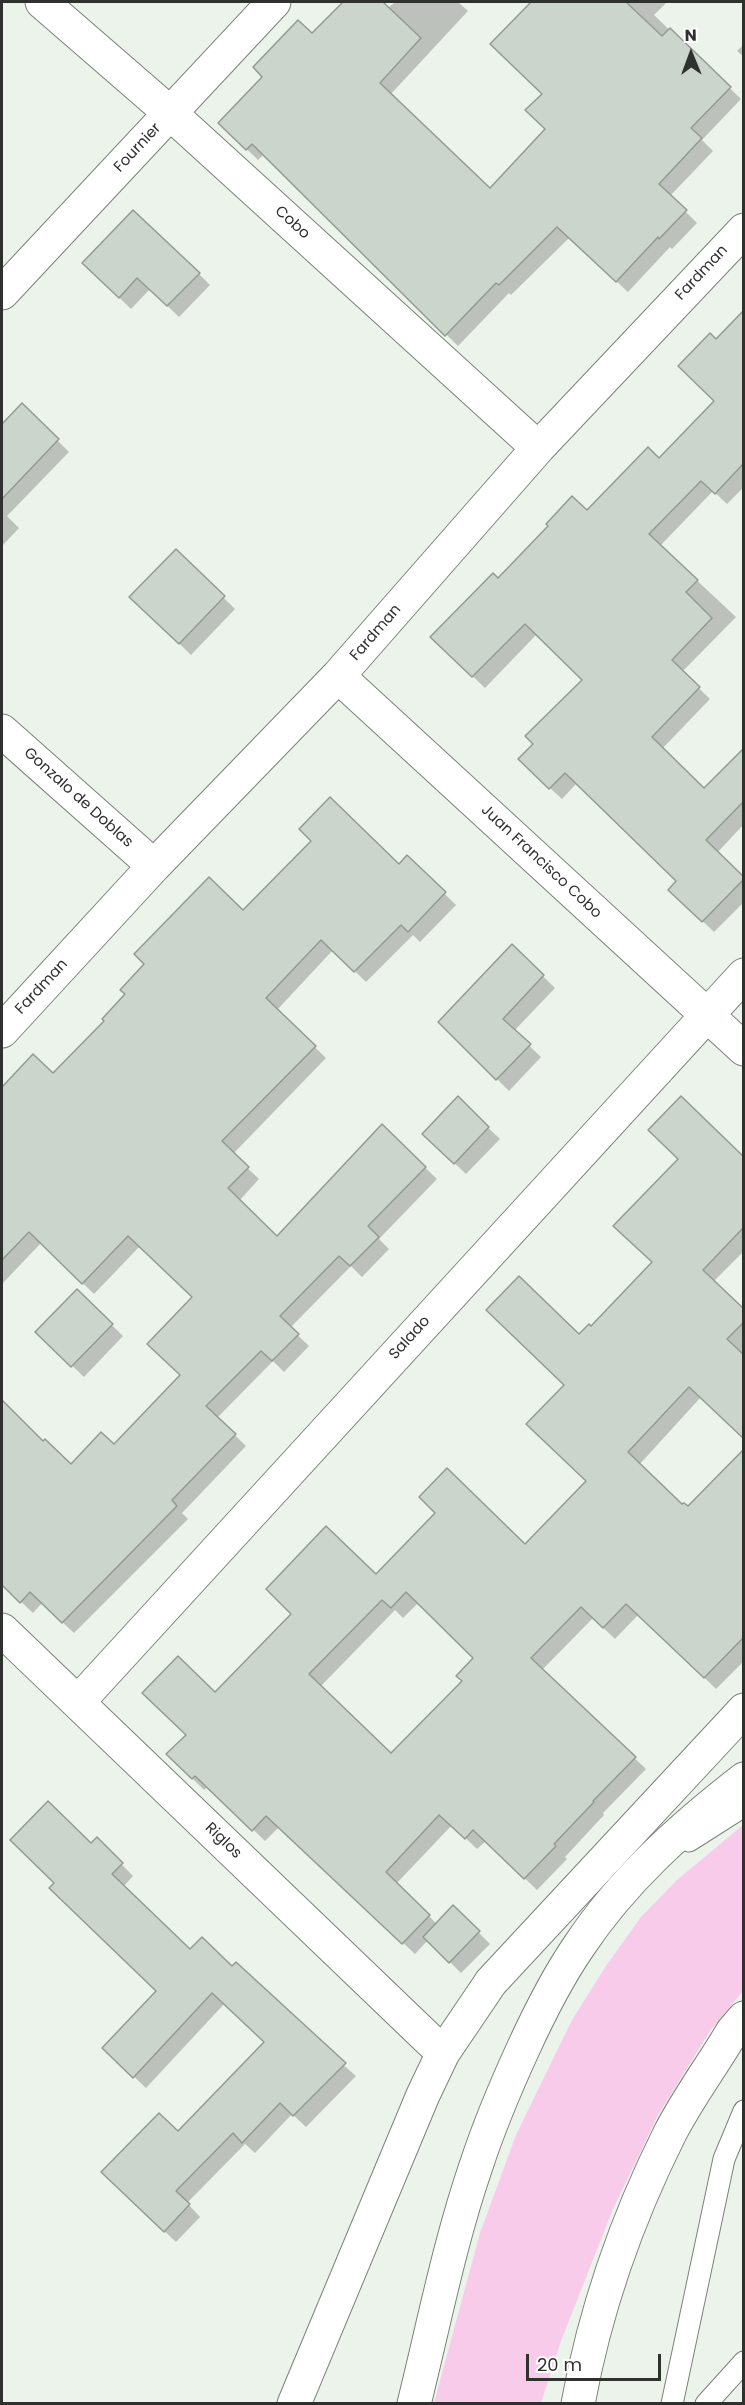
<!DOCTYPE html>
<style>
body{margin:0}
#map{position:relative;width:745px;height:2405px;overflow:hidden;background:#ebf3ea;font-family:Poppins,sans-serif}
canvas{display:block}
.frame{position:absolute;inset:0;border:3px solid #2e312e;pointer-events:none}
.north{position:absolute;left:661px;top:24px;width:60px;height:60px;-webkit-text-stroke:4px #fff;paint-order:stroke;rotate:359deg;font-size:16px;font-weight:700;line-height:24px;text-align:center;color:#2e312e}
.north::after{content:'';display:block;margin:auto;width:21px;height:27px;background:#2e312e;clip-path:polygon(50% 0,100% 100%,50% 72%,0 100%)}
.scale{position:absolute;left:526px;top:2354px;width:135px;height:27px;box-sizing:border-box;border:3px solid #2e312e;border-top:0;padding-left:8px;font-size:18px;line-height:21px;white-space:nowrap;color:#2e312e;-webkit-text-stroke:4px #fff;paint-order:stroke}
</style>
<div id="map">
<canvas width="745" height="2405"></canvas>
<div class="frame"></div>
<div class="north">N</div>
<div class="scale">20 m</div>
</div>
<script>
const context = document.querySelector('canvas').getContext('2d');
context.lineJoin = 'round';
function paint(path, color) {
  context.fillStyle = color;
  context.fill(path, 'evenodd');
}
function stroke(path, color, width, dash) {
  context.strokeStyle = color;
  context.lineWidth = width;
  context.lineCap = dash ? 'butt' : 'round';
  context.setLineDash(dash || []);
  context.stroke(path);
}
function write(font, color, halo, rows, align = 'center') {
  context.font = font + ' Poppins,sans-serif';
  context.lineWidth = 4.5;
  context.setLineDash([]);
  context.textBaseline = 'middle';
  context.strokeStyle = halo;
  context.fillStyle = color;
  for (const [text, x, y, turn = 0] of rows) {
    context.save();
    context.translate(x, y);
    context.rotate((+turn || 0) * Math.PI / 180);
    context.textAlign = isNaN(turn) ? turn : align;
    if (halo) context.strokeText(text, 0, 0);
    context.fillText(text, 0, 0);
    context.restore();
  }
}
paint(new Path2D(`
 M743 1825V1991L710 2031 658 2115 613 2209 561 2341 541 2403H434L480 2233 516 2135 572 2020 606 1966 641 1917 677 1880Z`), '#f9cbeb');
paint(new Path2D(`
 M345 2H381L388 8 395 2H458L468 11 390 95 490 190 547 130 544 94 492 44 533 2H667L654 15 741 99 702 140 713 151 670 196 697 223 672 249 670 247 628 292 569 238 511 295 509 293 458 346 264 154 258 160 220 123Z
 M744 44V57L737 51Z
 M84 263 199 274 210 285 179 317 150 289 131 309Z
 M744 313V487L727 504 713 491 660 546 736 617 682 672 710 699 662 749 704 790 744 750V824L717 853 744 879V902L714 932 670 890 678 881 577 783 562 799 531 771 535 744 584 680 537 634 485 688 432 637 498 580 587 512 659 460 716 401V341Z
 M22 405 69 452 7 516 19 528 2 546V426Z
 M176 551 235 609 191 655 132 597Z
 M407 857 456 905 420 942 413 935 366 982 333 950 277 1010 326 1058 233 1154 259 1179 239 1201 277 1238 382 1126 437 1179 379 1239 389 1249 362 1277 351 1266 290 1328 309 1346 284 1372 273 1361 217 1418 246 1446 182 1513 188 1519 74 1633 42 1603 33 1613 2 1584V1403L43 1443 71 1466 114 1447 182 1376 194 1298 140 1246 94 1294 41 1243 2 1284V1113L16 1098 53 1075 243 912 399 866Z
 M512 946 555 988 514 1031 541 1057 509 1091 440 1022Z
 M458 1099 500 1139 466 1174 424 1134Z
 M744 1159V1251L713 1282 744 1311V1437L701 1397 639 1465 682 1507 688 1508 744 1451V1661L716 1689 639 1614 615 1639 593 1618 542 1670 646 1769 603 1813 604 1815 565 1857 567 1859 537 1890 486 1841 477 1849 452 1825 396 1884 437 1924 453 1907 490 1944 461 1973 428 1940 415 1954 279 1827 265 1841 208 1786 204 1790 168 1754 188 1735 215 1694 376 1576 525 1546 588 1481 566 1385 579 1336 591 1328 653 1262ZM418 1603 475 1658 464 1681 391 1755 320 1687 395 1610 403 1618Z
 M77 1291 123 1336 84 1377 37 1332Z
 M97 1839 133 1876 123 1887 190 1951 232 1968 356 2076 306 2127 292 2114 255 2153 245 2144 187 2203 200 2217 176 2242 115 2184 178 2134 266 2042 225 2003 146 2088 104 2048 158 1991 91 1845Z`), '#0003');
const building = new Path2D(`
 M343 2H383L421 38 380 83 490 188 545 129 525 110 542 94 490 44 531 2H626L662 36 670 28 731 87 691 128 702 138 659 184 687 210 659 239 658 237 616 282 557 227 499 285 496 283 445 336 252 144 246 150 218 123 262 77 253 67 298 20 312 33Z
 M133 210 200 273 167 306 137 278 119 298 82 263Z
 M744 310V463L715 494 701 481 649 534 698 580 686 592 712 618 672 660 700 687 652 737 704 788 744 748V801L706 840 744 877V879L702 922 668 890 676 881 565 773 549 789 518 759 533 744 525 736 582 680 525 624 472 677 430 637 493 573 498 578 548 526 546 524 572 496 587 510 648 447 659 458 714 401 678 366 710 333 716 339Z
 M22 403 59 439 2 499V424Z
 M176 549 225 596 179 644 129 597Z
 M330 797 399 864 407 855 446 892 408 932 401 925 354 972 321 940 266 998 316 1046 222 1141 249 1167 228 1188 277 1236 382 1124 426 1167 368 1226 379 1237 350 1266 339 1256 280 1316 299 1334 272 1361 261 1351 206 1406 236 1434 172 1500 177 1506 62 1623 30 1592 20 1603 2 1585V1400L43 1441 45 1439 71 1464 101 1432 114 1444 180 1375 147 1344 192 1297 128 1236 82 1284 29 1232 2 1260V1087L33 1054 53 1073 104 1021 102 1019 125 994 120 990 144 964 134 954 209 877 243 910 311 841 299 829Z
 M512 944 544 975 503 1019 531 1044 496 1080 438 1022Z
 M458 1096 489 1127 454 1164 422 1134Z
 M681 1096 744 1157V1227L703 1270 744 1309V1322L727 1339 744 1355V1439L689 1387 628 1452 682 1504 684 1503 688 1506 744 1449V1637L704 1678 626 1604 603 1628 581 1607 531 1658 636 1757 593 1801 594 1802 554 1844 556 1846 524 1879 473 1830 465 1839 439 1815 386 1872 430 1915 402 1944 266 1816 252 1831 195 1776 192 1779 166 1754 186 1735 142 1693 178 1656 215 1692 291 1614 266 1589 326 1526 376 1574 435 1513 419 1497 447 1468 525 1544 586 1481 526 1424 564 1385 486 1310 519 1276 579 1334 589 1324 591 1326 652 1262 613 1226 678 1159 648 1130ZM406 1592 473 1658 456 1676 462 1681 391 1753 309 1674 382 1600 391 1608Z
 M77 1289 113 1324 71 1367 35 1332Z
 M48 1801 91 1843 97 1837 123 1863 112 1874 190 1949 202 1937 232 1966 236 1962 346 2063 293 2116 280 2103 242 2143 233 2133 176 2191 190 2204 164 2232 101 2172 159 2113 178 2131 264 2042 212 1993 133 2078 102 2048 156 1991 49 1888 54 1883 10 1840Z
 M453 1905 480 1931 449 1963 423 1937Z`);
paint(building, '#ccd5cc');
stroke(building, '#929a92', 1.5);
const lane = new Path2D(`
 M689 1841 744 1806
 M672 2404 724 2159 744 2111
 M706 2404 744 2362`);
const street = new Path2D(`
 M42 2 170 113 538 448
 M2 293 274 2
 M338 676 744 1049
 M2 731 154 866
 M2 1031 154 866 338 676 538 448 744 230
 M2 1630 443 2053
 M78 1702 744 975
 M294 2404 423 2095 443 2053 491 1982 744 1710`);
const highway = new Path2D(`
 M414 2404C434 2323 450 2241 477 2163 490 2124 506 2086 523 2049 539 2014 557 1978 579 1946 622 1881 682 1827 744 1779
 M578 2404C595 2310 627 2219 670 2133 688 2098 712 2066 732 2032L744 2018`);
stroke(lane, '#7a827a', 23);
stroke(street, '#7a827a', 35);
stroke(highway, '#7a827a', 35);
stroke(lane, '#fff', 21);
stroke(street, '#fff', 33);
stroke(highway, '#fff', 33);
write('15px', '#2e312e', '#fff', [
 ["Fournier",138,148,-47],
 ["Cobo",292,223,42],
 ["Fardman",702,273,-47],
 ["Fardman",376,633,-49],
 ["Gonzalo de Doblas",78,798,42],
 ["Juan Francisco Cobo",541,862,43],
 ["Fardman",42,987,-47],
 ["Salado",410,1338,-48],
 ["Riglos",223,1841,44]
]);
</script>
